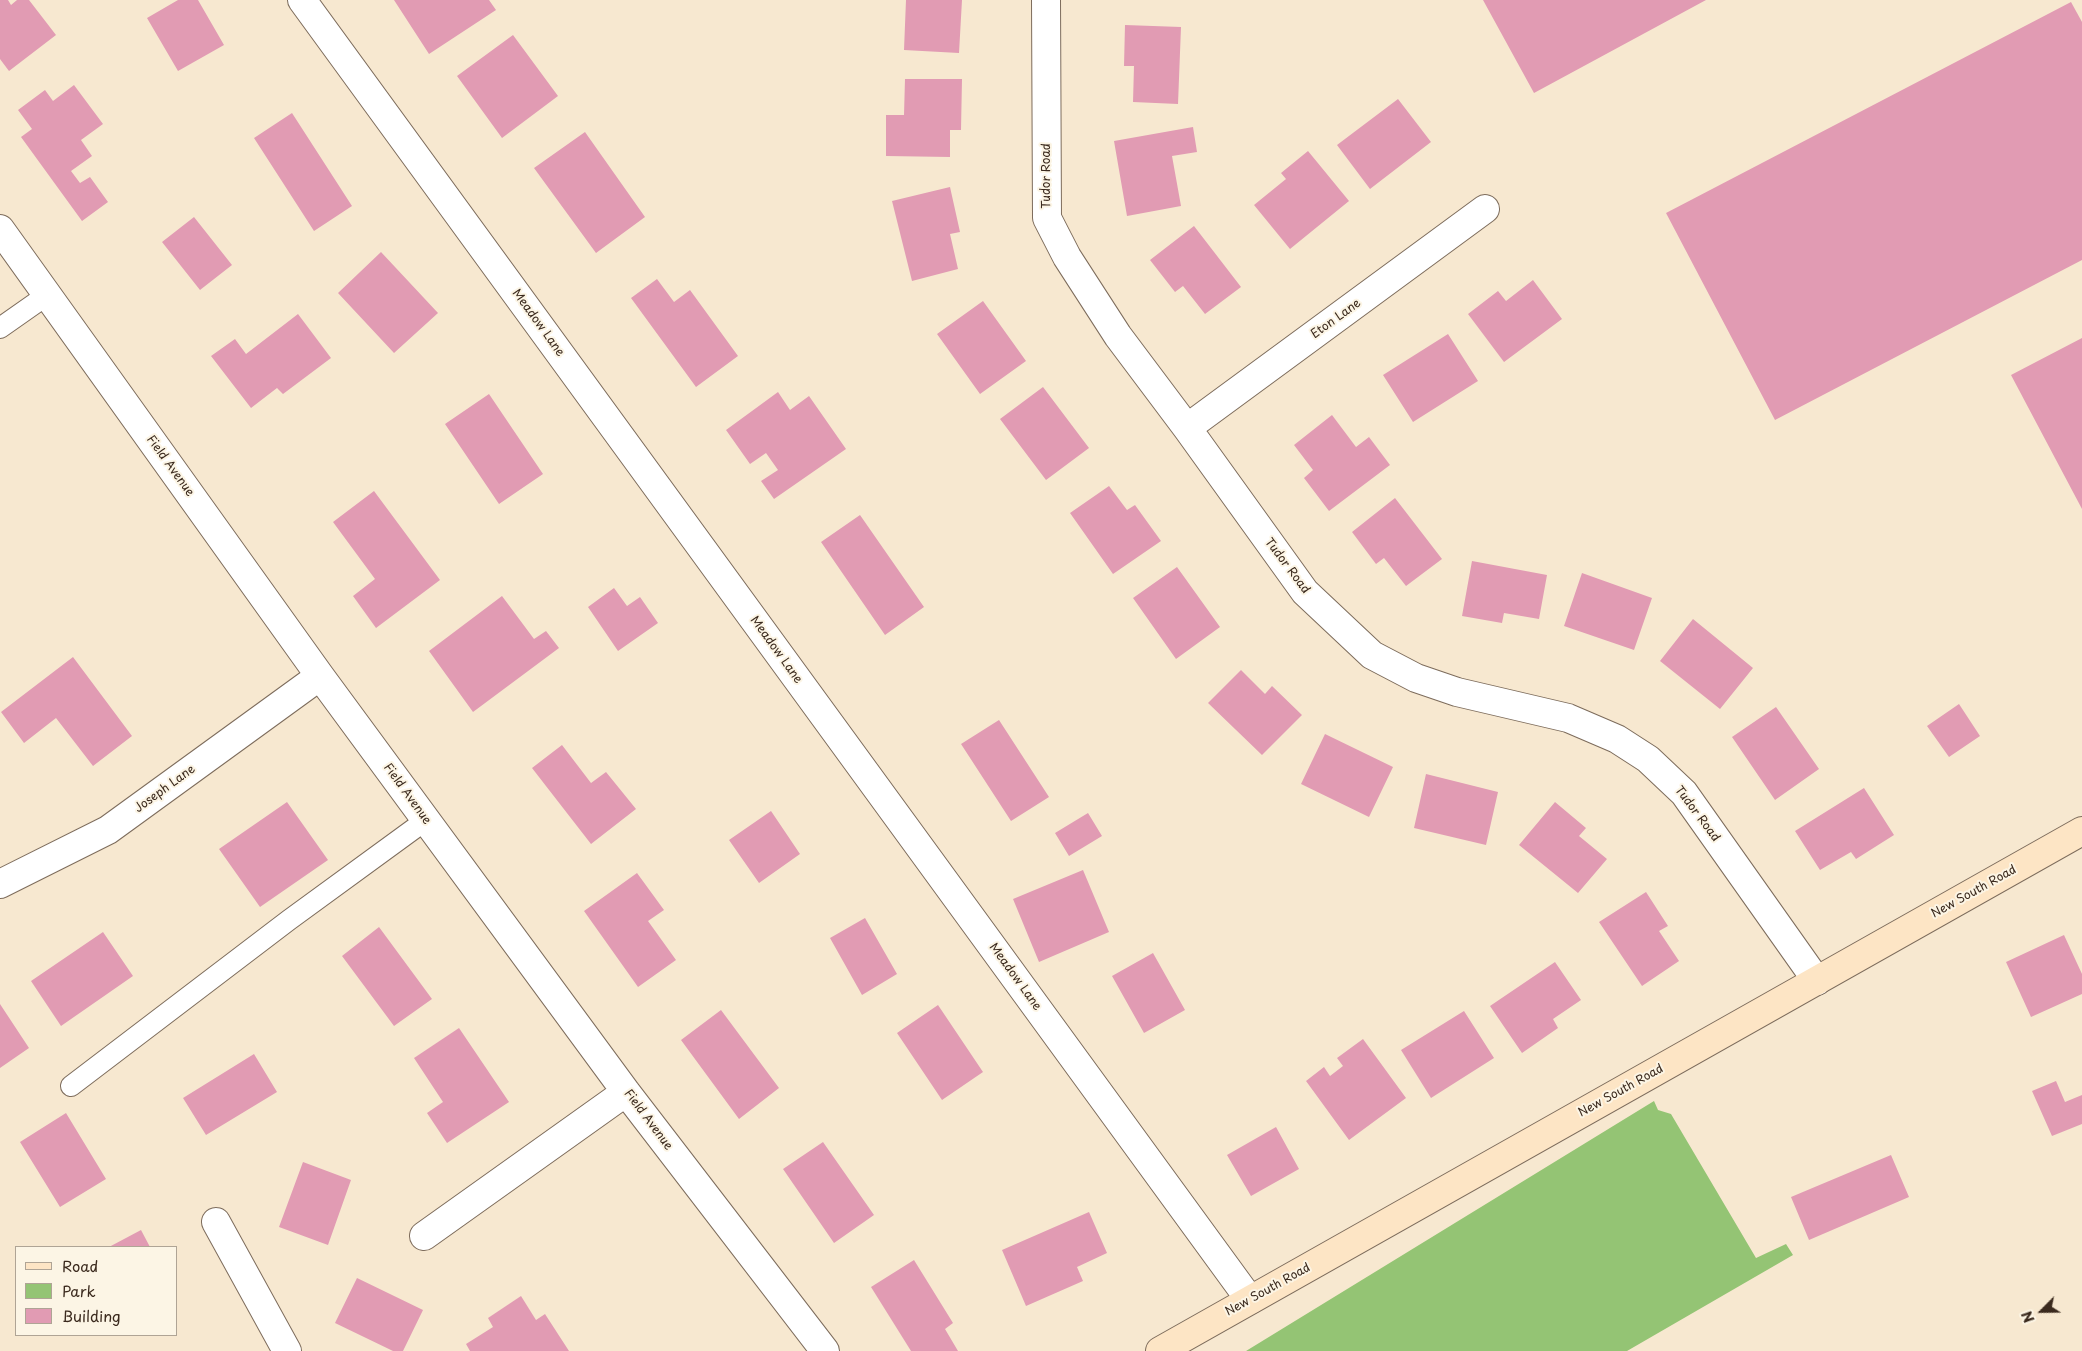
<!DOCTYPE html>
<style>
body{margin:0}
#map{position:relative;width:2082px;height:1351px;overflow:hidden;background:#f7e8d0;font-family:"Playpen Sans",sans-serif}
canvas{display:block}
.legend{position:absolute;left:15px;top:1246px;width:162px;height:90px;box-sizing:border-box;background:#fcf5e5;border:1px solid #afa495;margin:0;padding:6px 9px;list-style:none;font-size:15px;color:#3b2a1e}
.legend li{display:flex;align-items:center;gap:10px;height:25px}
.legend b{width:25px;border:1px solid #afa495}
.north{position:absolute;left:2017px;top:1286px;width:50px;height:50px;-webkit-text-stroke:4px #fcf5e5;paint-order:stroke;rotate:247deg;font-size:14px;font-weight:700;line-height:20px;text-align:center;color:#3b2a1e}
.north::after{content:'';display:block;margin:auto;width:18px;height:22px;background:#3b2a1e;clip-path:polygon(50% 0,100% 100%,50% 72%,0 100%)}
</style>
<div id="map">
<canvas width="2082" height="1351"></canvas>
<ul class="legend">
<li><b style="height:6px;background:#fde5c5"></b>Road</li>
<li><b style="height:14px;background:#94c474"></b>Park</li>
<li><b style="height:14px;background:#e19bb3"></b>Building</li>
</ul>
<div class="north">N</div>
</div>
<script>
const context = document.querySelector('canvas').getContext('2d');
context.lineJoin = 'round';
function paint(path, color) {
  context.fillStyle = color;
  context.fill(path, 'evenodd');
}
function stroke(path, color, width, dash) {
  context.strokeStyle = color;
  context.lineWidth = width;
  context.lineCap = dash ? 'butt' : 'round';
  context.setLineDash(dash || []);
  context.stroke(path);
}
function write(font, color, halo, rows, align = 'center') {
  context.font = font + ' "Playpen Sans",sans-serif';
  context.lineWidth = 4;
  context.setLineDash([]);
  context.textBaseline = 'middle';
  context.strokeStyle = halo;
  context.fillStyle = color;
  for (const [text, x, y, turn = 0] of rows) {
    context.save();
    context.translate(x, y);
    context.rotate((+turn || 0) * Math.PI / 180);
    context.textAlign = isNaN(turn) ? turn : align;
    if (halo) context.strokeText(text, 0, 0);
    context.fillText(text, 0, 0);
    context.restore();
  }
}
paint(new Path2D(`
 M1654 1101 1658 1110 1671 1114 1756 1258 1786 1244 1793 1255 1627 1351H1246Z`), '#94c474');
paint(new Path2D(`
 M0 0H8L11 5 17 0H29L56 35 9 71 0 59Z
 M178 0H198L224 45 178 71 147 18Z
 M394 0H489L496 10 429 54Z
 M906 0H962L959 53 904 50Z
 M1483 0H1706L1534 93Z
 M2071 2 2082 22V260L1775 420 1666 213Z
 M1125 25 1181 27 1178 104 1133 102 1134 66H1124Z
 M513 35 558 96 502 138 457 76Z
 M905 79H962L961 130H950V157L886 156V115H904Z
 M74 85 103 124 81 140 92 156 71 171 80 183 90 177 108 202 82 221 21 137 32 129 18 110 45 90 53 101Z
 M1398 99 1431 142 1370 189 1337 145Z
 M292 113 352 206 314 231 254 138Z
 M1193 127 1197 152 1172 156 1181 206 1127 216 1114 141Z
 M585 132 645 217 596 253 534 168Z
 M1308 151 1349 201 1290 249 1254 205 1286 179 1281 173Z
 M950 187 960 232 950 234 958 269 912 281 892 201Z
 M194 217 232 265 200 290 162 242Z
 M1194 226 1241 287 1205 314 1183 286 1175 292 1150 260Z
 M381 252 438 313 394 353 338 293Z
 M657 279 674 302 690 290 738 356 696 387 631 298Z
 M1533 280 1562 319 1504 362 1468 314 1498 291 1506 301Z
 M983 301 1026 361 980 394 937 334Z
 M298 314 331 358 283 394 277 388 251 408 211 356 235 339 246 354Z
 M1448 334 1478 381 1413 422 1383 375Z
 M2082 338V509L2011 375Z
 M1043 387 1089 448 1046 480 1000 419Z
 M778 392 790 410 809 396 846 449 774 499 761 481 778 470 766 453 750 464 726 430Z
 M489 394 543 474 499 504 445 424Z
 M1332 415 1356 447 1369 437 1390 465 1329 511 1304 478 1313 470 1294 445Z
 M1109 486 1127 510 1135 505 1161 541 1113 574 1070 513Z
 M374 491 440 580 376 628 353 596 375 579 333 522Z
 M1395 498 1442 559 1406 586 1384 558 1376 564 1352 532Z
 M860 515 924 607 885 635 821 542Z
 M1472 561 1547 575 1539 619 1504 613 1502 623 1462 616Z
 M1177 567 1220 627 1176 659 1133 598Z
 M1582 573 1652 598 1634 650 1564 626Z
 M614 588 627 606 640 597 658 623 618 651 588 607Z
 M502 596 534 639 546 631 559 648 473 712 429 651Z
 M1693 619 1753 668 1720 709 1660 661Z
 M73 657 132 736 93 766 56 718 24 743 1 712Z
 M1241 670 1265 694 1272 686 1302 715 1262 755 1208 703Z
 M1959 704 1980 736 1949 757 1927 726Z
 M1776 707 1819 769 1775 800 1732 737Z
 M999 720 1049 797 1011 821 961 744Z
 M1325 734 1393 767 1369 817 1301 784Z
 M562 745 591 783 606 772 636 809 591 844 532 768Z
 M1426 774 1498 792 1486 845 1414 828Z
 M1864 788 1894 835 1856 859 1851 852 1820 870 1795 831Z
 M287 802 328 860 260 907 219 849Z
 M1555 802 1586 828 1579 836 1607 859 1578 893 1519 845Z
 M771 811 800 854 759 883 729 840Z
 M1088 813 1102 836 1069 856 1055 833Z
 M1083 870 1109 932 1039 962 1013 899Z
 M637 873 664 910 648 921 676 960 638 987 584 911Z
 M1646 892 1668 926 1659 931 1679 961 1642 986 1599 922Z
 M865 918 897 974 862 995 830 938Z
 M379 927 432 999 394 1026 342 956Z
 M103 932 133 976 61 1026 31 981Z
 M2064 935 2082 974V994L2031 1017 2006 962Z
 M1153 953 1185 1010 1144 1033 1112 976Z
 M1555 962 1581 1000 1553 1019 1558 1028 1522 1053 1490 1006Z
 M0 1004 29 1048 0 1068Z
 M938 1005 983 1072 942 1100 897 1033Z
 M721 1010 779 1088 739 1119 681 1040Z
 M1464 1011 1494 1058 1431 1098 1401 1050Z
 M459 1028 509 1102 447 1143 427 1113 443 1102 414 1058Z
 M1363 1039 1406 1098 1349 1140 1306 1081 1324 1067 1330 1076 1343 1066 1337 1058Z
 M254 1054 277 1092 206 1135 183 1098Z
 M2056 1081 2065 1102 2082 1095V1124L2052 1136 2032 1091Z
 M66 1113 106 1179 60 1207 20 1142Z
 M1276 1127 1299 1169 1251 1196 1227 1155Z
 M823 1142 874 1215 834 1243 783 1169Z
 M1891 1155 1909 1197 1809 1240 1791 1197Z
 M303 1162 351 1180 328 1245 279 1227Z
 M1089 1212 1107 1253 1077 1267 1083 1281 1026 1306 1002 1250Z
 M141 1230 150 1247H109Z
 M914 1260 953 1323 945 1329 958 1351H911L871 1287Z
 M357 1278 423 1310 403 1351H393L335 1323Z
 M521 1296 536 1320 545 1314 569 1351H470L466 1344 493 1327 488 1318Z`), '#e19bb3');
const lane = new Path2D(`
 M0 328 47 295
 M71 1086 289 920 426 820`);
const street = new Path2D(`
 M302 0 1250 1300
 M1046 0 1047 218 1067 257 1118 336 1187 428 1305 592 1372 655 1416 678 1457 692 1568 718 1617 739 1648 759 1684 793 1817 981
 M0 229 320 676 626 1092 825 1351
 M1187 428 1485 209
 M0 884 108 830 320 676
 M216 1222 287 1351
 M424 1236 626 1092`);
const secondary = new Path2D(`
 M1160 1351 2082 831`);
stroke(lane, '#7d6c5c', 22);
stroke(street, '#7d6c5c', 30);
stroke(secondary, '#7d6c5c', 30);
stroke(lane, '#fff', 20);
stroke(street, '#fff', 28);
stroke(secondary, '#fde5c5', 28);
write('12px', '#3b2a1e', '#fcf5e5', [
 ["Tudor Road",1047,176,-90],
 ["Eton Lane",1336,319,-36],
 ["Meadow Lane",538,323,54],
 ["Field Avenue",170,466,54],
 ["Tudor Road",1287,566,53],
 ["Meadow Lane",776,650,54],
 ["Joseph Lane",165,789,-36],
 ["Field Avenue",407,794,54],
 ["Tudor Road",1697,814,53],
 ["New South Road",1974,892,-29],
 ["Meadow Lane",1015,977,54],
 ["New South Road",1621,1091,-29],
 ["Field Avenue",648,1120,53],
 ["New South Road",1268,1290,-29]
]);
</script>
